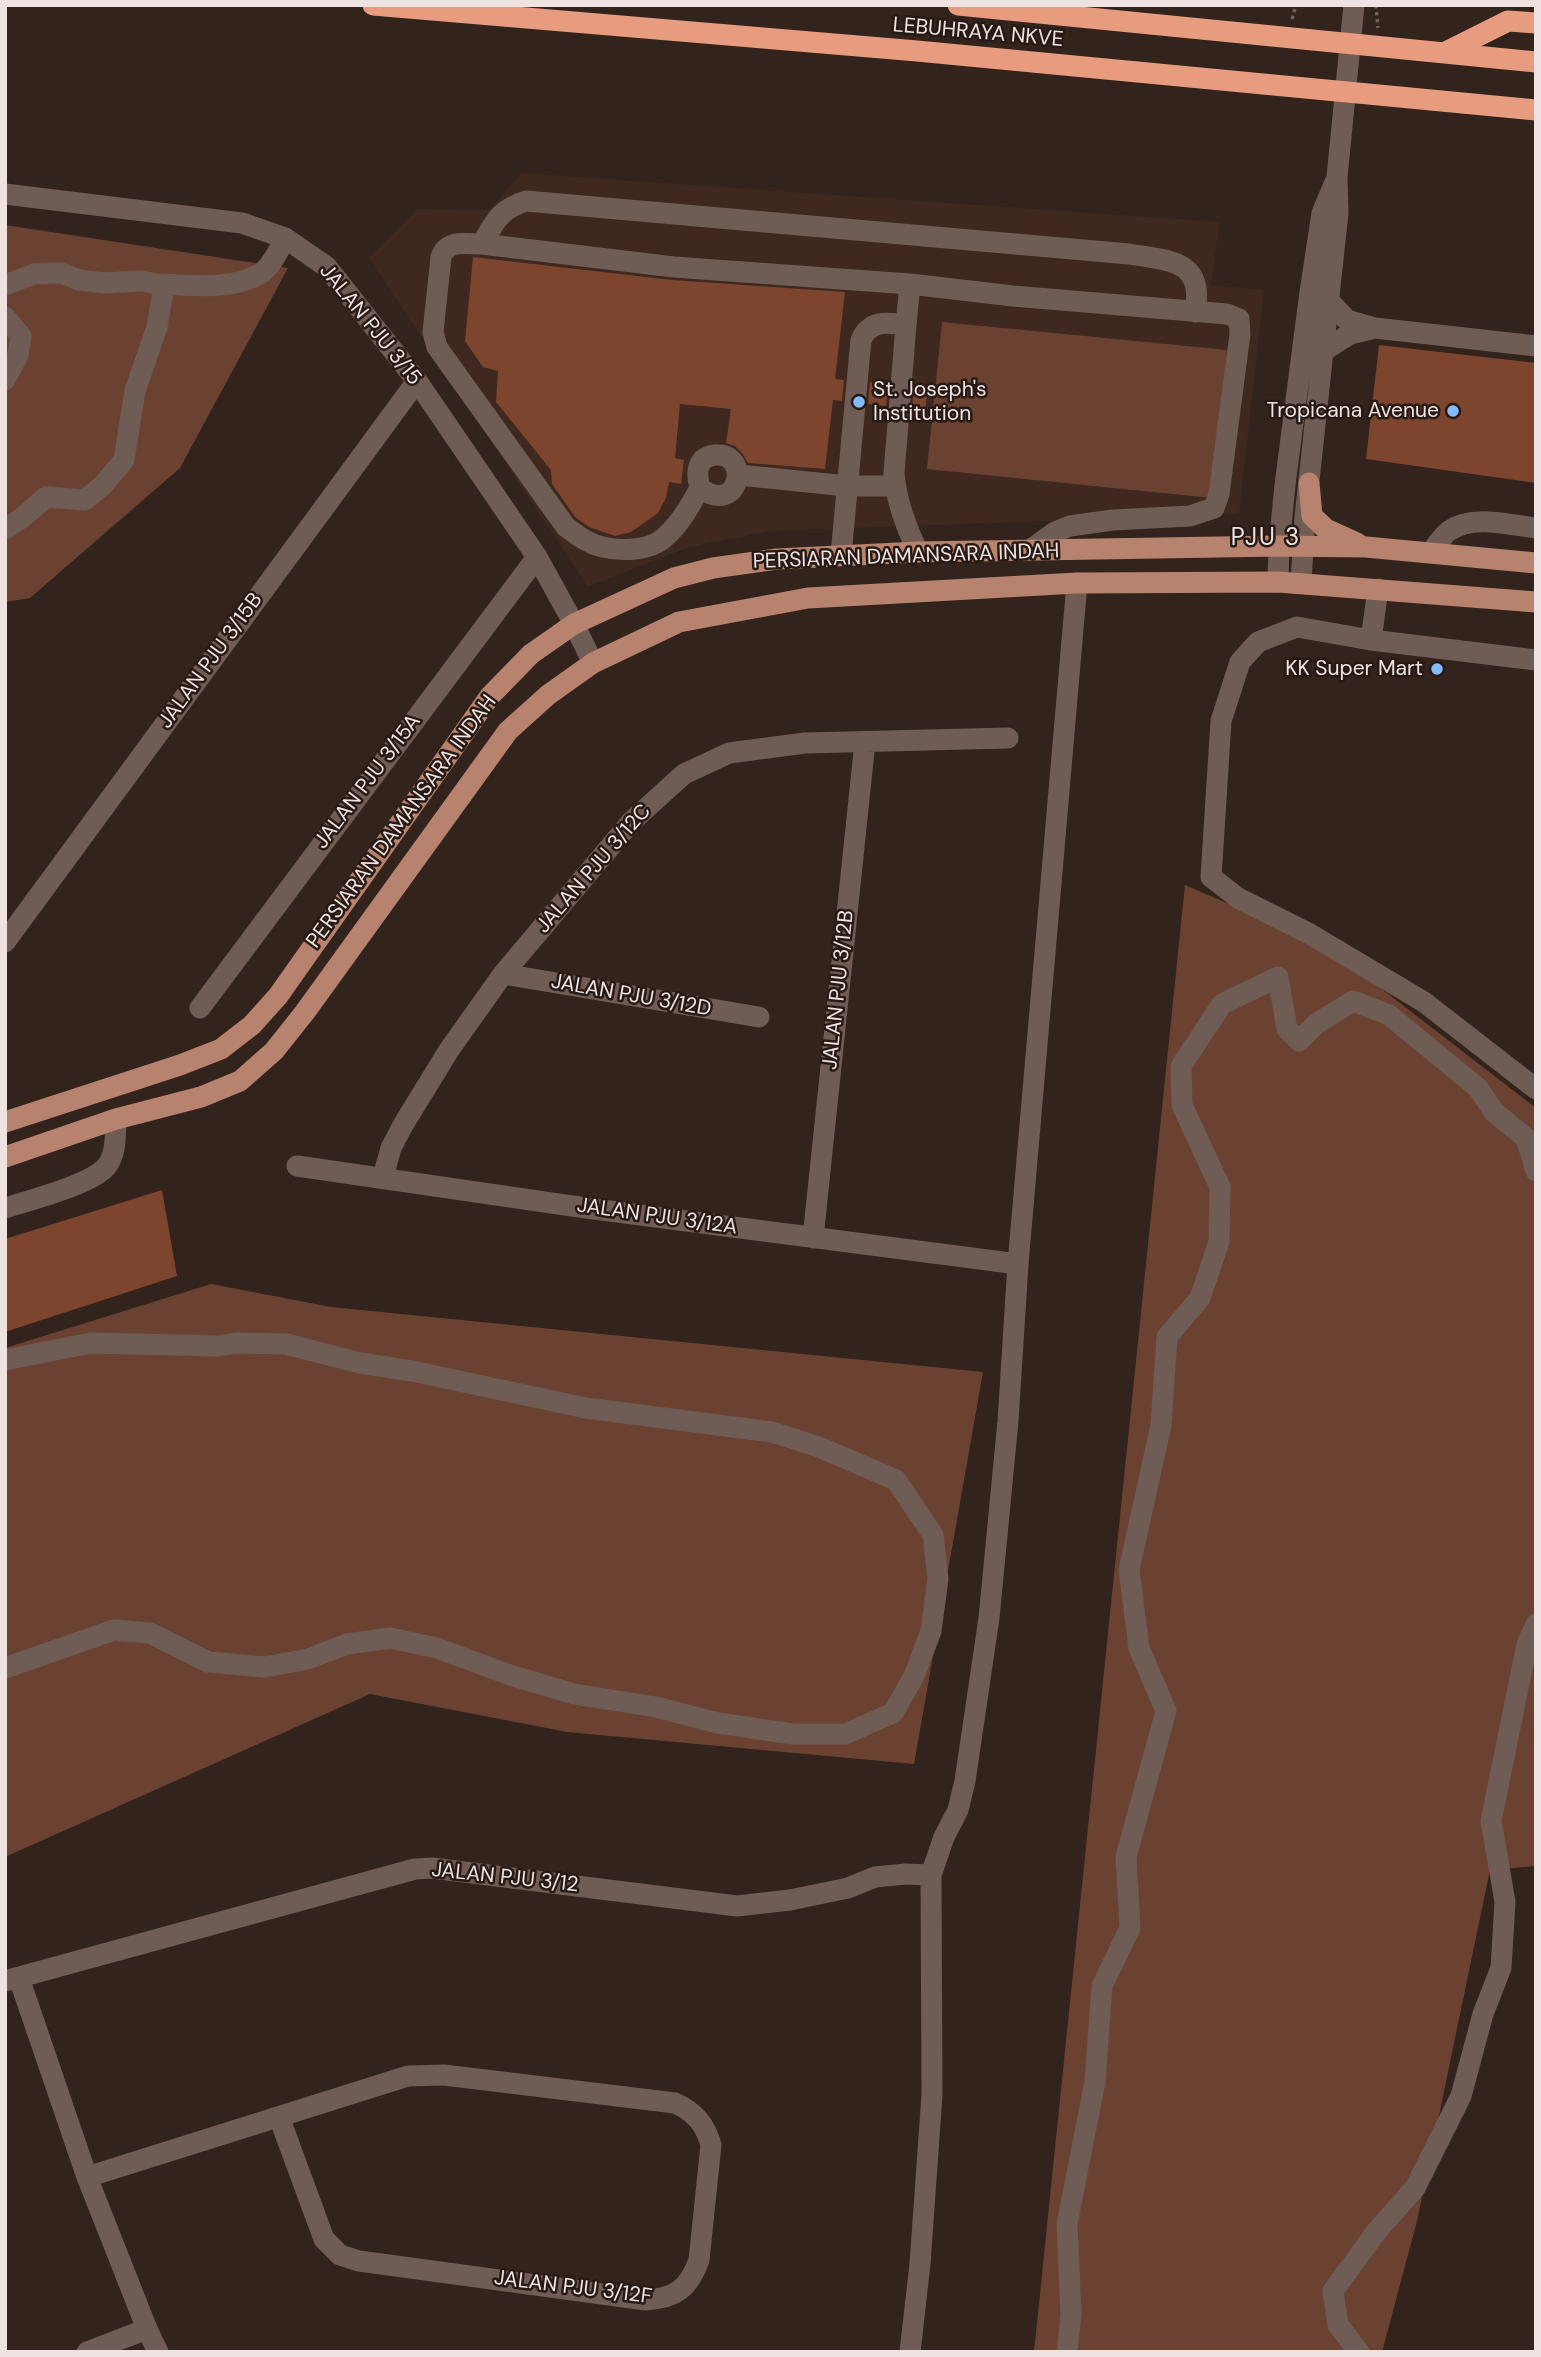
<!DOCTYPE html>
<style>
body{margin:0}
#map{position:relative;width:1541px;height:2357px;overflow:hidden;background:#32231d;font-family:"DM Sans",sans-serif}
canvas{display:block}
.frame{position:absolute;inset:0;border:7px solid #eee3e0;pointer-events:none}
</style>
<div id="map">
<canvas width="1541" height="2357"></canvas>
<div class="frame"></div>
</div>
<script>
const context = document.querySelector('canvas').getContext('2d');
context.lineJoin = 'round';
function paint(path, color) {
  context.fillStyle = color;
  context.fill(path, 'evenodd');
}
function stroke(path, color, width, dash) {
  context.strokeStyle = color;
  context.lineWidth = width;
  context.lineCap = dash ? 'butt' : 'round';
  context.setLineDash(dash || []);
  context.stroke(path);
}
function write(font, color, halo, rows, align = 'center') {
  context.font = font + ' "DM Sans",sans-serif';
  context.lineWidth = 5;
  context.setLineDash([]);
  context.textBaseline = 'middle';
  context.strokeStyle = halo;
  context.fillStyle = color;
  for (const [text, x, y, turn = 0] of rows) {
    context.save();
    context.translate(x, y);
    context.rotate((+turn || 0) * Math.PI / 180);
    context.textAlign = isNaN(turn) ? turn : align;
    if (halo) context.strokeText(text, 0, 0);
    context.fillText(text, 0, 0);
    context.restore();
  }
}
paint(new Path2D(`
 M521 173 1220 222 1211 285 1264 290 1239 514 771 531 689 547 588 587 369 258 418 209 490 210Z`), '#3e2820');
paint(new Path2D(`
 M5 225 288 268 180 468 30 598 5 602Z
 M942 322 1227 350 1212 498 927 469Z
 M1185 885 1326 946 1536 1108V1866L1490 1870 1417 2221 1382 2352H1034Z
 M211 1284 331 1307 983 1372 914 1764 567 1732 370 1694 5 1857V1348Z`), '#6b4232');
paint(new Path2D(`
 M473 257 672 280 845 292 835 379 844 380 842 401 833 400 825 469 748 463 742 453 735 446 726 443 731 409 680 404 675 458 684 460 681 484 669 482 666 498 658 513 631 532 615 536 589 527 575 517 552 484 551 470 496 402 498 371 483 367 465 341Z
 M1379 345 1536 363V483L1366 459Z
 M870 382 888 384 886 406 868 404Z
 M914 387 928 388 925 411 912 409Z
 M162 1190 177 1276 5 1332V1239Z`), '#7d442e');
stroke(new Path2D(`
 M1376 5 1378 28
 M1292 19 1296 5`), '#6f615c', 3.5, [3.5, 3.5]);
stroke(new Path2D(`
 M5 194 242 223 285 238 327 267 417 381 537 557 574 624 593 663
 M482 244C495 221 500 209 526 201L1129 254C1169 261 1205 259 1195 312
 M157 284C191 285 229 291 260 274 271 267 279 250 285 238
 M5 285 34 274 61 273 79 280 105 283 141 281 157 284 163 291 157 327 135 391 124 460 103 485 85 500 46 497 22 518 5 529
 M1321 297 1329 301 1347 320 1375 328 1536 346
 M5 317 21 336 18 355 5 380
 M906 325 910 284
 M1323 351 1350 334 1375 328
 M739 475 847 486H895
 M700 488C740 517 752 452 715 455 696 457 696 474 700 488 690 506 680 524 664 538 645 554 605 552 585 540 578 536 572 531 566 527L437 347 433 332 441 257C447 239 466 244 482 244L674 267 910 284 1013 296 1227 314 1239 319 1240 334 1219 494 1214 508 1190 516 1113 520 1070 526 1055 532 1030 550
 M1431 552C1437 545 1442 536 1449 531 1472 514 1510 525 1536 528
 M841 555 861 340C870 320 886 322 906 325L894 473C896 501 906 527 918 552
 M1278 582 1279 546 1285 485 1310 292 1322 213 1335 182
 M1301 582 1305 517 1338 213 1337 177 1354 5
 M1371 640 1378 589
 M1536 660 1371 640 1297 627 1258 642 1240 662 1221 721 1211 877 1238 898 1310 934 1424 1002 1536 1089
 M5 942 417 381
 M503 974 759 1017
 M200 1008 537 557
 M297 1166 579 1207 1018 1264
 M383 1177 391 1148 403 1125 449 1050 503 974 631 822 684 774 729 753 805 743 1008 738
 M5 1208C30 1200 90 1185 106 1167 117 1154 115 1134 116 1119
 M813 1238 865 742
 M5 1360 91 1343 218 1346 236 1343 286 1344 360 1363 412 1371 586 1408 772 1432 819 1447 896 1480 933 1535 938 1579 931 1631 914 1676 893 1713 845 1734H793L718 1723 656 1707 574 1694 510 1675 437 1648 390 1638 347 1644 308 1659 265 1667 208 1662 150 1633 114 1630 5 1668
 M19 1978 87 2177 147 2329 158 2352
 M5 1981 415 1869 432 1868 737 1906 790 1900 848 1888 875 1877 906 1874 931 1875
 M87 2177 408 2076 444 2075 675 2103C695 2112 705 2124 711 2145L699 2260C689 2288 676 2298 646 2300L359 2261 340 2255 324 2239 279 2117
 M87 2352 147 2329
 M910 2352 920 2264 932 2095 931 1875 944 1837 958 1810 965 1781 989 1618 1008 1421 1018 1264 1077 583
 M1067 2352 1071 2314 1067 2224 1095 2082 1102 1986 1130 1928 1126 1857 1166 1711 1139 1648 1129 1570 1161 1425 1167 1337 1200 1298 1219 1242 1220 1187 1182 1105 1181 1066 1222 1004 1278 977 1287 1029 1299 1041 1316 1024 1353 1001 1389 1015 1478 1088 1494 1112 1526 1138 1536 1171
 M1359 2352 1338 2325 1333 2291 1376 2232 1415 2188 1461 2096 1483 2014 1501 1968 1505 1902 1491 1821 1527 1644 1536 1624`), '#6e5c55', 21);
stroke(new Path2D(`
 M1309 483 1312 516 1326 529 1357 543
 M5 1122 180 1065 221 1049 252 1025 278 996 490 696 531 654 574 624 674 578 713 568 777 559 918 552 1279 546 1366 547 1536 563
 M5 1157 116 1119 201 1097 240 1081 274 1051 305 1012 508 731 548 695 593 663 679 622 808 598 1077 583 1278 582 1536 602`), '#b7826e', 21);
stroke(new Path2D(`
 M373 5 917 51 1536 110
 M958 5 1536 62
 M1444 53 1508 21 1536 23`), '#e79b7f', 21);
for (const [x, y, r, color] of [
 [859,402,7,"#83bcfb"],
 [1453,411,7,"#83bcfb"],
 [1437,669,7,"#83bcfb"]
]) {
  const dot = new Path2D();
  dot.arc(x, y, r, 0, 2 * Math.PI);
  context.fillStyle = color;
  context.fill(dot);
  stroke(dot, '#271914', 2.5);
}
write('21px', '#eee3e0', '#271914', [
 ["LEBUHRAYA NKVE",978,33,5],
 ["JALAN PJU 3/15",370,325,51],
 ["PERSIARAN DAMANSARA INDAH",906,557,-2],
 ["JALAN PJU 3/15B",211,661,-54],
 ["JALAN PJU 3/15A",368,782,-53],
 ["PERSIARAN DAMANSARA INDAH",402,822,-54],
 ["JALAN PJU 3/12C",594,869,-49],
 ["JALAN PJU 3/12B",839,990,-84],
 ["JALAN PJU 3/12D",631,996,10],
 ["JALAN PJU 3/12A",657,1217,8],
 ["JALAN PJU 3/12",505,1878,6],
 ["JALAN PJU 3/12F",573,2288,7]
]);
write('21px', '#eee3e0', '#271914', [
 ["St. Joseph's",873,390,"left"],
 ["Institution",873,414,"left"],
 ["Tropicana Avenue",1439,411],
 ["KK Super Mart",1423,669]
], 'right');
context.letterSpacing = '2px';
write('24px', '#eee3e0', '#271914', [
 ["PJU 3",1266,539]
]);
context.letterSpacing = '0px';
</script>
